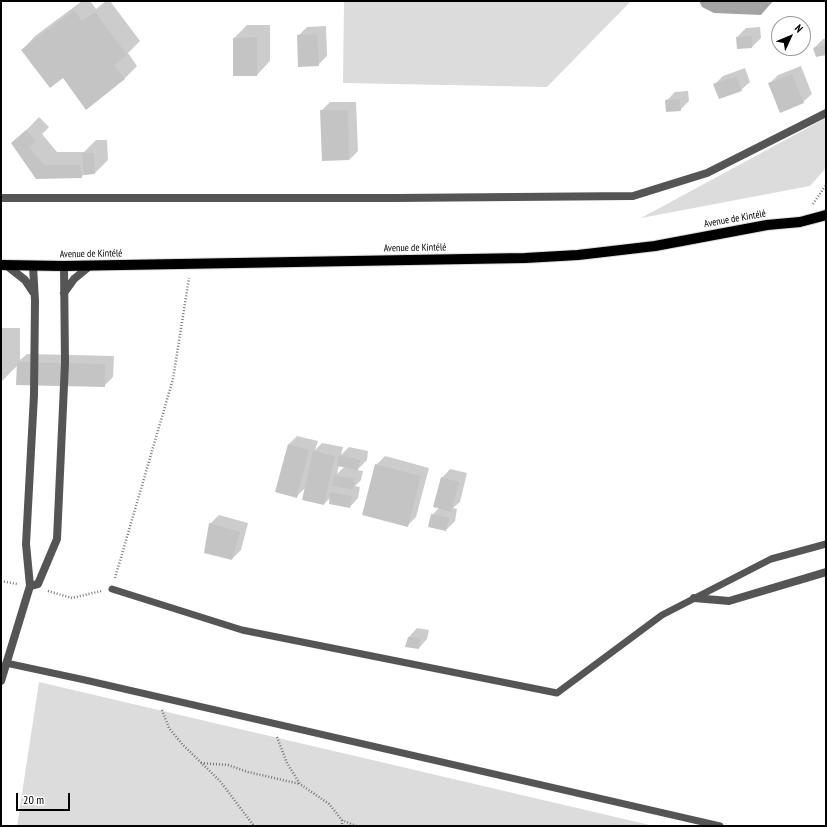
<!DOCTYPE html>
<meta charset="utf-8">
<style>
body{margin:0}
#map{position:relative;width:827px;height:827px;overflow:hidden;background:#fff;font-family:"PT Sans Narrow",sans-serif}
canvas{display:block}
.frame{position:absolute;inset:0;border:2px solid #000;pointer-events:none}
.north{position:absolute;left:771px;top:16px;width:40px;height:40px;box-sizing:border-box;background:#fff;border:1px solid #999;border-radius:50%;rotate:46deg;font-size:11px;font-weight:700;line-height:16px;text-align:center;color:#000}
.north::after{content:'';display:block;margin:auto;width:14px;height:18px;background:#000;clip-path:polygon(50% 0,100% 100%,50% 72%,0 100%)}
.scale{position:absolute;left:16px;top:793px;width:54px;height:18px;box-sizing:border-box;border:2px solid #000;border-top:0;padding-left:5px;font-size:12px;line-height:14px;white-space:nowrap;color:#000;-webkit-text-stroke:3px #fff;paint-order:stroke}
</style>
<div id="map">
<canvas width="827" height="827"></canvas>
<div class="frame"></div>
<div class="north">N</div>
<div class="scale">20 m</div>
</div>
<script>
const context = document.querySelector('canvas').getContext('2d');
context.lineJoin = 'round';
function paint(path, color) {
  context.fillStyle = color;
  context.fill(path, 'evenodd');
}
function stroke(path, color, width, dash) {
  context.strokeStyle = color;
  context.lineWidth = width;
  context.lineCap = dash ? 'butt' : 'round';
  context.setLineDash(dash || []);
  context.stroke(path);
}
function write(font, color, halo, rows, align = 'center') {
  context.font = font + ' "PT Sans Narrow",sans-serif';
  context.lineWidth = 3;
  context.setLineDash([]);
  context.textBaseline = 'middle';
  context.strokeStyle = halo;
  context.fillStyle = color;
  for (const [text, x, y, turn = 0] of rows) {
    context.save();
    context.translate(x, y);
    context.rotate((+turn || 0) * Math.PI / 180);
    context.textAlign = isNaN(turn) ? turn : align;
    if (halo) context.strokeText(text, 0, 0);
    context.fillText(text, 0, 0);
    context.restore();
  }
}
paint(new Path2D(`
 M344 1H631L547 87 343 83Z
 M824 119H826V168L810 186 641 218Z
 M39 682 654 826H17Z`), '#dcdcdc');
paint(new Path2D(`
 M699 1H773L761 15 714 13 702 7Z`), '#a3a3a3');
paint(new Path2D(`
 M82 1H90L96 9 106 1H110L140 41 128 53 137 66 124 79 63 77 22 50 35 36Z
 M247 25H270V61L257 75 234 38Z
 M326 26 327 56 318 65 298 36 307 27Z
 M760 27 761 38 752 47 738 48 737 37 746 28Z
 M826 38V54L816 56 814 48 823 39Z
 M801 66 812 94 803 102 769 84 778 75Z
 M745 68 750 82 741 90 714 85 723 76Z
 M688 91 689 101 680 110 666 101 675 92Z
 M330 102H356L358 151 349 160 321 111Z
 M39 117 49 127 42 134 57 152H84L96 140H107L108 160 95 173 85 174 81 177 37 178 13 144Z
 M1 328H20V360L27 354 114 356 113 377 104 386 18 365 1 382Z
 M297 436 318 441 315 450 322 443 343 447 341 455 349 447 368 451 367 460 357 470 363 471 361 480 355 486 360 487 358 498 350 507 331 497 324 504 306 487 296 497 289 444ZM339 465 345 466 337 474Z
 M385 456 429 468 416 517 408 525 376 465Z
 M450 469 467 473 460 502 453 508 457 509 455 521 446 530 432 515 439 508 442 478Z
 M219 515 248 523 241 550 232 559 210 524Z
 M417 628 429 630 427 639 419 648 409 637Z`), '#0003');
paint(new Path2D(`
 M74 10 82 21 95 12 127 55 114 65 125 79 86 110 63 78 50 88 21 50Z
 M317 34 319 66 298 67 297 35Z
 M752 36V48L737 49 736 37Z
 M257 37V76H233V38Z
 M825 45 826 55 816 57 813 48Z
 M792 74 804 103 780 113 768 83Z
 M736 76 742 91 719 99 713 84Z
 M680 99 681 111 666 112 665 100Z
 M320 110H348L349 160 322 161Z
 M26 130 36 141 29 147 44 165H80L82 178 36 179 11 143Z
 M82 153H94L95 174 84 175Z
 M17 362 105 364V387L16 385Z
 M288 444 309 450 297 498 275 492Z
 M313 451 335 456 324 505 302 500Z
 M339 455 360 460 358 470 337 466Z
 M375 464 421 476 408 527 362 515Z
 M334 475 355 479 353 490 332 486Z
 M441 477 459 482 451 512 433 507Z
 M330 492 352 496 350 508 329 504Z
 M431 514 449 518 446 531 428 527Z
 M209 523 240 532 232 560 204 553Z
 M408 637 421 638 419 649 405 647Z`), '#c4c4c4');
const primary = new Path2D(`
 M1 265 64 266 525 258 578 255 655 246 767 225 800 222 826 215`);
stroke(primary, '#dbdbdb', 12);
stroke(new Path2D(`
 M813 204 826 185
 M115 578 173 379 189 278
 M1 581 17 584
 M48 591 72 598 101 591
 M162 710 169 728 183 745 220 781 254 826
 M277 737 287 763 300 784 329 804 342 820 356 826
 M201 763 228 765 248 772 300 784
 M342 820V826`), '#777', 2.5, [1, 2]);
stroke(new Path2D(`
 M112 589 242 630 557 693 662 615 771 559 826 544
 M6 663 85 680 720 826`), '#555', 7);
stroke(new Path2D(`
 M1 198H395L633 196 707 173 826 113
 M6 265 25 280 33 292
 M64 293 74 279 91 265
 M30 586 38 584 57 539 65 363 64 266
 M694 598 729 601 826 572
 M1 681 30 586 26 544 34 395 35 301 33 266`), '#555', 8);
stroke(primary, '#000', 10);
write('10px', '#000', '#fff', [
 ["Avenue de Kintélé",735,219,-10],
 ["Avenue de Kintélé",415,248,-1],
 ["Avenue de Kintélé",91,254,-1]
]);
</script>
